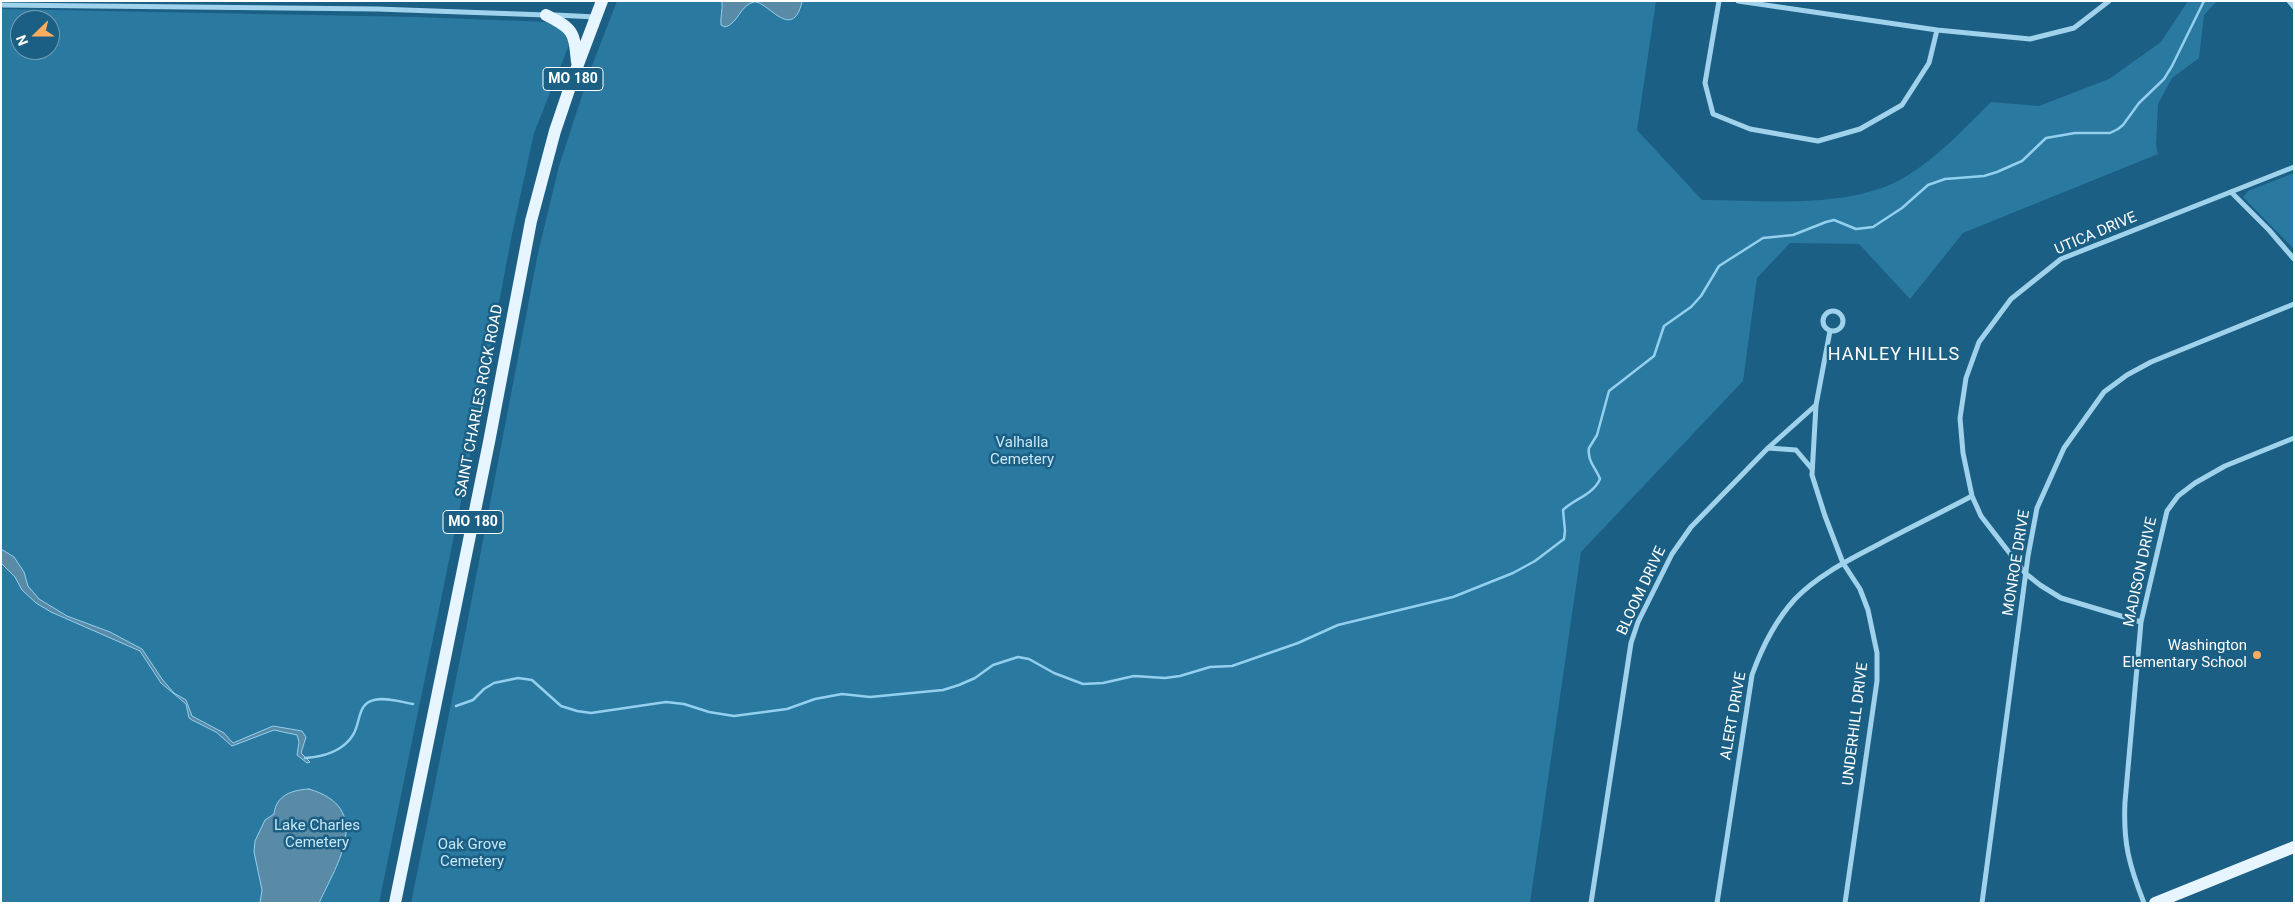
<!DOCTYPE html>
<style>
body{margin:0}
#map{position:relative;width:2295px;height:904px;overflow:hidden;background:#1b5f84;font-family:Roboto,sans-serif}
canvas{display:block}
.frame{position:absolute;inset:0;border:2px solid #fff;pointer-events:none}
.north{position:absolute;left:10px;top:10px;width:50px;height:50px;box-sizing:border-box;background:#1b5f84;border:1px solid #769fb5;border-radius:50%;rotate:248deg;font-size:14px;font-weight:700;line-height:20px;text-align:center;color:#fff}
.north::after{content:'';display:block;margin:auto;width:18px;height:22px;background:#fdad5e;clip-path:polygon(50% 0,100% 100%,50% 72%,0 100%)}
</style>
<div id="map">
<canvas width="2295" height="904"></canvas>
<div class="frame"></div>
<div class="north">N</div>
</div>
<script>
const context = document.querySelector('canvas').getContext('2d');
context.lineJoin = 'round';
function paint(path, color) {
  context.fillStyle = color;
  context.fill(path, 'evenodd');
}
function stroke(path, color, width, dash) {
  context.strokeStyle = color;
  context.lineWidth = width;
  context.lineCap = dash ? 'butt' : 'round';
  context.setLineDash(dash || []);
  context.stroke(path);
}
function write(font, color, halo, rows, align = 'center') {
  context.font = font + ' Roboto,sans-serif';
  context.lineWidth = 5;
  context.setLineDash([]);
  context.textBaseline = 'middle';
  context.strokeStyle = halo;
  context.fillStyle = color;
  for (const [text, x, y, turn = 0] of rows) {
    context.save();
    context.translate(x, y);
    context.rotate((+turn || 0) * Math.PI / 180);
    context.textAlign = isNaN(turn) ? turn : align;
    if (halo) context.strokeText(text, 0, 0);
    context.fillText(text, 0, 0);
    context.restore();
  }
}
paint(new Path2D(`
 M617 1H1656L1637 130 1702 200C1763 200 1850 210 1905 177 1938 157 1964 129 1991 102L2039 106 2109 79 2161 42 2188 1H2217L2204 15 2199 58 2172 78 2158 104 2156 146 2158 154 1963 233 1910 299 1859 244 1790 243 1757 278 1743 381 1581 552 1530 903H411L466 629 538 253 559 166 590 71Z
 M1 9 417 17 549 22 563 28 569 45 534 133 512 234 466 477 379 903H1ZM20 20H50V50H20Z
 M2294 173V249L2243 197 2248 191Z`), '#2a79a1');
const water = new Path2D(`
 M722 1H801L802 2C792 43 767 0 754 2 740 5 738 24 725 27L721 25C720 17 723 10 722 1Z
 M1 549 14 557 24 572 28 586 39 599 67 616 110 632 142 649 162 679 174 693 186 700 192 716 224 733 233 743 273 726 302 731 306 737 301 753 310 762 307 763 297 755 299 742 297 735 274 730 232 746 216 732 192 720 189 718 186 704 161 683 140 651 51 612 36 603 22 590 15 577 1 563Z
 M309 789C374 808 338 862 319 903H260L262 890 254 852 255 841 265 820 274 814C276 795 292 790 309 789Z`);
paint(water, '#5a8ba6');
stroke(water, '#94d0ed', 1);
stroke(new Path2D(`
 M456 706 473 700 484 689 494 683 518 678 532 680 561 706 577 711 591 713 666 702 684 704 709 712 734 716 787 709 815 699 842 694 870 697 943 690 959 685 975 678 993 665 1018 657 1029 659 1054 673 1083 684 1103 683 1134 676 1165 678 1180 676 1210 667 1232 666 1298 643 1338 625 1453 597 1513 573 1535 561 1564 539 1565 531 1563 510C1574 499 1593 495 1600 479 1596 468 1587 461 1589 448L1597 435 1609 391 1654 356 1664 326 1691 307 1701 296 1719 266 1763 238 1793 235 1826 222 1834 220 1856 229 1873 227 1902 208 1928 185 1945 179 1984 176 1997 172 2022 161 2046 138 2075 133H2110L2118 129 2123 125 2139 103 2164 79 2172 66 2204 1
 M305 758C323 757 343 751 353 735 361 722 357 704 374 700 387 697 401 702 413 704`), '#94d0ed', 2.5);
stroke(new Path2D(`
 M1719 1 1705 83 1713 114 1750 129 1818 141 1860 129 1902 105 1929 63 1937 30
 M1738 1 1937 30 2030 39 2074 28 2109 1
 M2289 1 2294 7
 M1 5 377 9 546 15
 M555 15 596 17
 M2231 192 2269 230 2294 259
 M1823 321a10 10 0 1 1 20 0a10 10 0 1 1-20 0Z
 M1830 331 1816 405 1812 475 1825 516 1843 563 1860 589 1868 610 1877 653V681L1845 903
 M1768 448 1796 450 1812 469
 M2141 622 2061 598 2040 585 2025 573 1981 516 1972 496 1963 453 1960 418 1966 378 1979 342 2011 299 2061 259 2294 167
 M1591 903 1631 643 1638 622 1672 554 1691 527 1768 448 1816 405
 M1717 903 1752 675C1762 647 1775 621 1795 599 1819 574 1851 559 1881 543 1911 527 1942 512 1972 496
 M1982 903 2028 556 2037 508 2064 448 2104 392 2127 375 2151 362 2294 304
 M2144 903C2129 865 2123 843 2125 802L2141 622 2167 511 2178 496 2195 483 2225 466 2294 438`), '#a1d2eb', 5);
stroke(new Path2D(`
 M546 15C574 29 574 32 577 62
 M395 903 489 442 531 221 555 131 574 75 602 1
 M2155 903 2294 847`), '#e6f5ff', 12);
for (const [x, y, r, color] of [
 [2257,655,5,"#fdad5e"]
]) {
  const dot = new Path2D();
  dot.arc(x, y, r, 0, 2 * Math.PI);
  context.fillStyle = color;
  context.fill(dot);
  stroke(dot, '#1b5f84', 2);
}
for (const [x, y, w] of [
 [573,79,60],
 [473,522,60]
]) {
  const box = new Path2D();
  box.roundRect(x - w / 2, y - 11.5, w, 23, 4);
  context.fillStyle = '#1b5f84';
  context.fill(box);
  stroke(box, '#fff', 1);
}
write('bold 14px', '#fff', null, [
 ["MO 180",573,79],
 ["MO 180",473,522]
]);
write('15px', '#fff', '#1b5f84', [
 ["UTICA DRIVE",2096,234,-23],
 ["SAINT CHARLES ROCK ROAD",480,401,-79],
 ["MONROE DRIVE",2017,563,-81],
 ["MADISON DRIVE",2141,572,-78],
 ["BLOOM DRIVE",1642,591,-65],
 ["ALERT DRIVE",1734,716,-80],
 ["UNDERHILL DRIVE",1856,724,-83]
]);
write('15px', '#c6e7f8', '#1b5f84', [
 ["Valhalla",1022,443],
 ["Cemetery",1022,460],
 ["Lake Charles",317,826],
 ["Cemetery",317,843],
 ["Oak Grove",472,845],
 ["Cemetery",472,862]
]);
write('15px', '#fff', '#1b5f84', [
 ["Washington",2247,646],
 ["Elementary School",2247,663]
], 'right');
context.letterSpacing = '1px';
write('18px', '#fff', '#1b5f84', [
 ["HANLEY HILLS",1894,355]
]);
context.letterSpacing = '0px';
</script>
